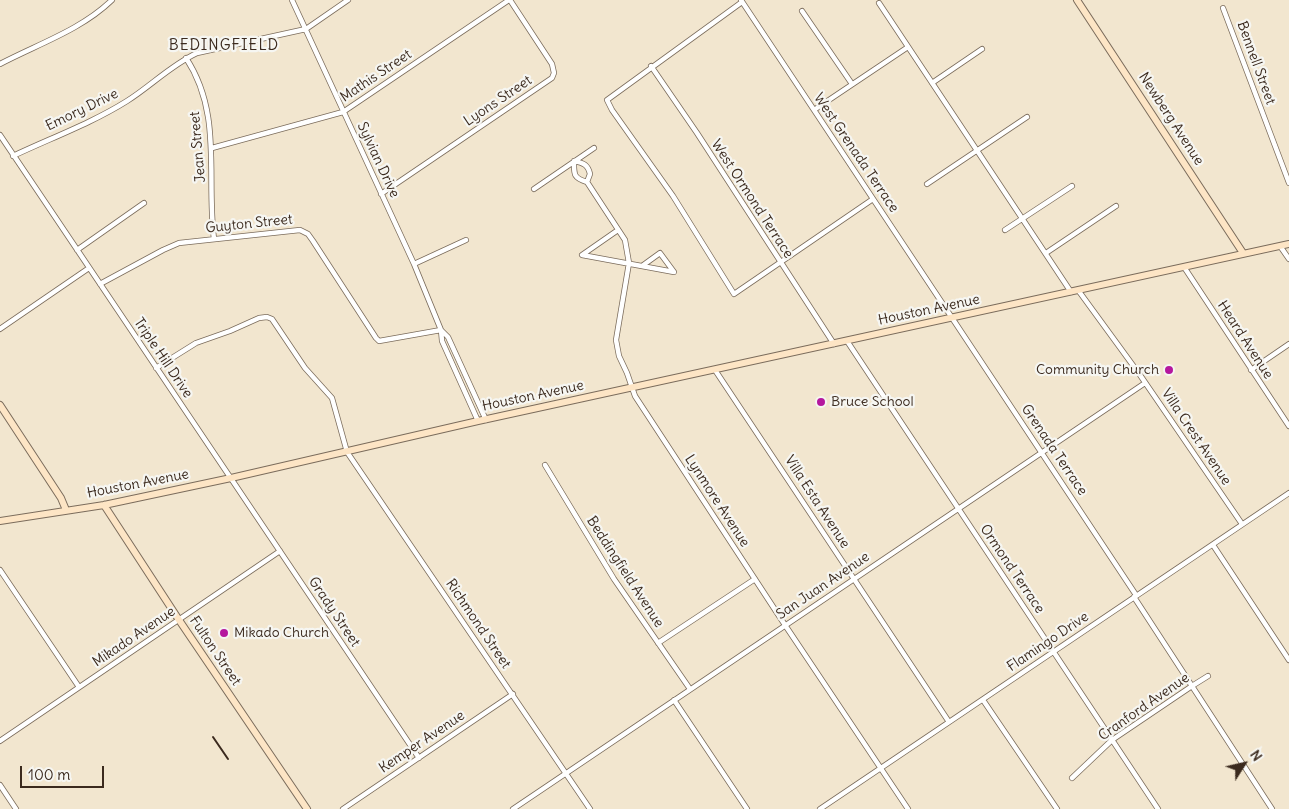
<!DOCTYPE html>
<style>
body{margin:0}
#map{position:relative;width:1289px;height:809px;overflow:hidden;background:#f2e6cf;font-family:Delius,sans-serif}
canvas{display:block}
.north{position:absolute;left:1219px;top:739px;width:50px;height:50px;-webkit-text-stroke:4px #f6f6f2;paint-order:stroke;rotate:55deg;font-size:14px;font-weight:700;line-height:20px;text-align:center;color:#3b2a1e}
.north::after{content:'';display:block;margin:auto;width:18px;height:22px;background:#3b2a1e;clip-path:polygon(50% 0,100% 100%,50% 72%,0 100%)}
.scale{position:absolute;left:20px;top:766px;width:84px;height:22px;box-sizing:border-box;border:2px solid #3b2a1e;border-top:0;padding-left:6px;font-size:15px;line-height:18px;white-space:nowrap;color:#3b2a1e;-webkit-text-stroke:4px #f6f6f2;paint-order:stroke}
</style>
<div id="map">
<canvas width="1289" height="809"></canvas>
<div class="north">N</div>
<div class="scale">100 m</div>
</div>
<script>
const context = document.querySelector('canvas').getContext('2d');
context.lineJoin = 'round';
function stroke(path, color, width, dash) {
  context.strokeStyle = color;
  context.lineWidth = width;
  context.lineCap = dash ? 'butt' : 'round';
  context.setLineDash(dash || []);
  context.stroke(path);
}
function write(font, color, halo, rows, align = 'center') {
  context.font = font + ' Delius,sans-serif';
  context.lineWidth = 4.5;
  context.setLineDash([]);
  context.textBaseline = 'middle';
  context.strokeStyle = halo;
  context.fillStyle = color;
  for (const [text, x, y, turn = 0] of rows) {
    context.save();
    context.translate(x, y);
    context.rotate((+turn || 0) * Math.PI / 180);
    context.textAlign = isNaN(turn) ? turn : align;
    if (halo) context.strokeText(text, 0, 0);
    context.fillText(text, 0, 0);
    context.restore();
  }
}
const street = new Path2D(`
 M292 0 414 264 441 330 442 341 478 421
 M741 0 1136 595
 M742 2 607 100 612 110 673 196 734 294 873 199
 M879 3 1071 292
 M1223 8 1289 183
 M802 11 852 84
 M186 58C223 114 206 177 214 239
 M0 64C38 44 81 30 112 0
 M651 66 697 133 834 344
 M932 83 982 49
 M814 110 908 47
 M0 135 419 758
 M212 148 343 112 509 0
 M13 156C51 138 92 123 127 101 151 86 171 65 197 53L306 29 348 0
 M587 182 590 174C588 165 584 163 574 161 574 174 573 178 587 182L625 240 629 263 616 340 619 356 627 373 635 396 785 625 908 809
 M927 184 1027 117
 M534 189 594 148
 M381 194 552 78 554 73 552 64 510 0
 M618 230 582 255 674 272 660 253 642 266
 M1005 230 1072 186
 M1280 246 1289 259
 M77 250 144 203
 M1046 253 1116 206
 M414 264 466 240
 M1184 267 1289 426
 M100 284 163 250 179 243 300 230 308 234 313 241 376 338 379 341 441 330
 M1078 290 1140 375 1242 524
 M0 329 89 268
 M441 330 448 337 486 420
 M847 341 1158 809
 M156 368 196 343 230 331 259 318 267 317 272 319 305 368 332 398 347 452 590 809
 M715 370 949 722
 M1251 370 1289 344
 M545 465 614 579 690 689
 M1213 545 1289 660
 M0 570 79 687
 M1134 597 1272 809
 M658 643 755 579
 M674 700 747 809
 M983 700 1057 809
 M0 741 280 551
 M1072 778 1112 740 1192 686 1208 676
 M0 785 16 809
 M343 809 513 694
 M513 809 1145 383
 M820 809 1289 493`);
const secondary = new Path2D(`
 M1077 0 1243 253
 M0 405 61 498 66 510
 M104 505 179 620 307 809
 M0 521 104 505 231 478 478 421 1289 244`);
stroke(street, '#7b6c5c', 6);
stroke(secondary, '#7b6c5c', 8);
stroke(street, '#fff', 4.5);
stroke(secondary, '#fde5c5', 6);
stroke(new Path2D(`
 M213 737 228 759`), '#3b2a1e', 2);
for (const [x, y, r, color] of [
 [1169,370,5,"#b5179e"],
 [821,402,5,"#b5179e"],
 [224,633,5,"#b5179e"]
]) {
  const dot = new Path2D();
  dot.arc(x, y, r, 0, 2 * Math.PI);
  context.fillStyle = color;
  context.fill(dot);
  stroke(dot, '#f6f6f2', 2);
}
write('14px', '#3b2a1e', '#f6f6f2', [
 ["Bennell Street",1256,63,70],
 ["Mathis Street",376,76,-34],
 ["Lyons Street",498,101,-34],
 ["Emory Drive",82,110,-26],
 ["Newberg Avenue",1171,119,57],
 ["Jean Street",198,147,-95],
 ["West Grenada Terrace",856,153,56],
 ["Sylvian Drive",378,160,65],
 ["West Ormond Terrace",752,199,57],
 ["Guyton Street",249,224,-6],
 ["Houston Avenue",929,310,-12],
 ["Heard Avenue",1245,340,57],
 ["Triple Hill Drive",163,358,56],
 ["Houston Avenue",533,396,-12],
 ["Villa Crest Avenue",1196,437,56],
 ["Grenada Terrace",1054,450,56],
 ["Houston Avenue",138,484,-11],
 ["Lynmore Avenue",717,501,57],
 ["Villa Esta Avenue",817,502,57],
 ["Ormond Terrace",1012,569,56],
 ["Beddingfield Avenue",625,572,57],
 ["San Juan Avenue",823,586,-34],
 ["Grady Street",334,612,56],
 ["Richmond Street",478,624,56],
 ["Mikado Avenue",134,637,-34],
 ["Flamingo Drive",1048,642,-34],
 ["Fulton Street",215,651,56],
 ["Cranford Avenue",1144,707,-35],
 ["Kemper Avenue",422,742,-34]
]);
write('14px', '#3b2a1e', '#f6f6f2', [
 ["Community Church",1159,370,"right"],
 ["Bruce School",831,402],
 ["Mikado Church",234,633]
], 'left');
context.letterSpacing = '1px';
write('15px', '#3b2a1e', '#f6f6f2', [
 ["BEDINGFIELD",224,46]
]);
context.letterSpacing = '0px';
</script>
